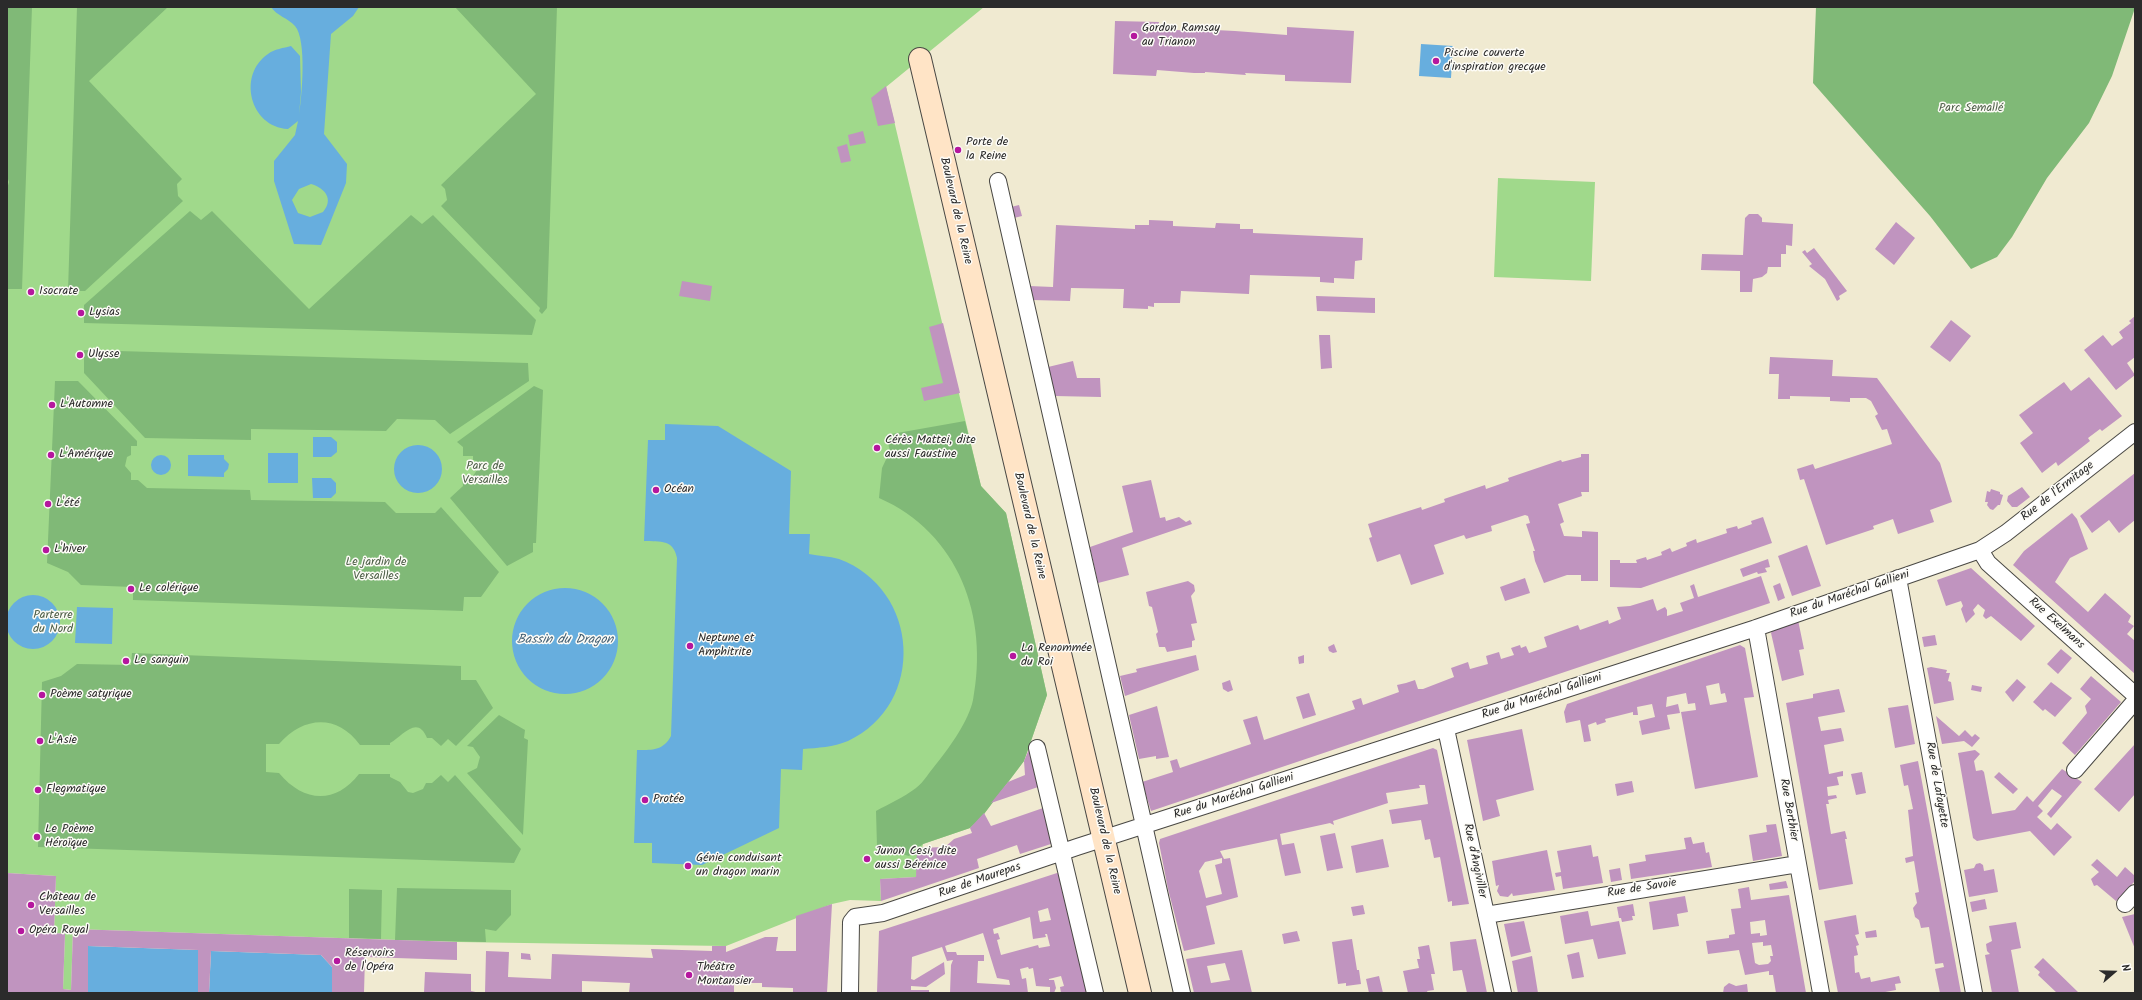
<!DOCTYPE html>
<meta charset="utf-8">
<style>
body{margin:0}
#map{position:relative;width:2142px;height:1000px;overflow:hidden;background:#f0ead1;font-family:Kalam,sans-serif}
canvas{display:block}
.frame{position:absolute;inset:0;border:8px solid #2b2b2b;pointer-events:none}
.north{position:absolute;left:2094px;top:952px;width:40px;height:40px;-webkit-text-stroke:3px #fdfcf7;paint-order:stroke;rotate:70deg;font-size:11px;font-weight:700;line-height:16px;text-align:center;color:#2b2b2b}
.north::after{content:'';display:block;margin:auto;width:14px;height:18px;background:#2b2b2b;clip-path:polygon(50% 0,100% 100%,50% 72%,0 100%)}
</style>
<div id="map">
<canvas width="2142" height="1000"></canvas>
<div class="frame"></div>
<div class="north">N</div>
</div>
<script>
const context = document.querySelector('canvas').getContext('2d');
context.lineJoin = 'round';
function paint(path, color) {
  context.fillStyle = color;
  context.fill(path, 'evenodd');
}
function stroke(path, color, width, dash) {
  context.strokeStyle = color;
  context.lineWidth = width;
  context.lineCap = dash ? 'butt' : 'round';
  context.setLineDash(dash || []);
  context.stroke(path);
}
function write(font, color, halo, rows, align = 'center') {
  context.font = font + ' Kalam,sans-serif';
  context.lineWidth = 3;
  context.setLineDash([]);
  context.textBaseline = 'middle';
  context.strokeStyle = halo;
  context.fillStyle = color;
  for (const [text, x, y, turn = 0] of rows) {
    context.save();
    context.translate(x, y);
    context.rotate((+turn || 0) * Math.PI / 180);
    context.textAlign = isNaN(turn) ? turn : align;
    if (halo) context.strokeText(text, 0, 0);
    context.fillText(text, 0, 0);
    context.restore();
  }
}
paint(new Path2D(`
 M7 7H984L886 87 981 486 1006 513 1047 695 1024 761 981 818 970 828 923 844 916 877 880 879 881 901 850 900 832 904 726 946 457 942 73 929 71 990 63 989 65 934 54 933 56 876 7 873Z
 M1498 178 1595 182 1591 281 1494 277Z`), '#a0d98b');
paint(new Path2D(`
 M7 7H32L22 289H7V189L9 182 7 176Z
 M77 7H168L89 81 182 179 177 184 178 196 183 201 85 291H68Z
 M455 7H557L547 308 542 314 539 311 540 308 538 306 441 206 447 200 445 189 441 185 536 94Z
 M1816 7H2135V8L2112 76 2089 123 2047 178 2012 237 1997 257 1971 269 1930 216 1813 83Z
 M190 211 201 220 212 211 309 309 411 215 422 224 433 215 536 320 532 335 84 323V305Z
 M84 350 528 363 529 381 450 434 435 420 397 419 386 431 251 429V440L145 438 84 373Z
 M55 381H78L137 441V446H131V455L127 457 125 466 131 473V480H138L147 488 250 490 251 500 385 502 396 513H435L441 507 499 572 481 597H464L463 611 133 600V587L81 585 68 572 47 563Z
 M534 386 543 390 536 543H533V552L507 566 450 498 463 486 462 476H473L479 467 476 461 473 460V456H463V447L457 442Z
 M965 421 981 486 1006 513 1047 695 1024 761 981 818 970 828 923 844 909 856 877 847 876 811C889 804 904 797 916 788 924 782 930 771 937 763 950 747 969 720 973 700 989 617 959 533 879 498L882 468 890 451 886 435Z
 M132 653 461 666V680H476L493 708 456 746 448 739 441 746 432 738H427C417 714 402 737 390 743V745H360C337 714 304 716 279 744H266V772L279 773C303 802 335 805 359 774H390V777L400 782 408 792 413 793 423 789 426 783H432L441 775 448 782 455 775 521 849 514 863 38 847 42 682 61 676 77 664 131 665Z
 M499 715 525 730 524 738 528 740 523 835 467 773 477 768 480 757 473 747 467 746Z
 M397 888 511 890V915L496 931 485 929 486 942 395 940Z
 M349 889 382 890 381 939 349 938Z`), '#80b977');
paint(new Path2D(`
 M271 7H359L353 16 331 34 324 134 347 164 346 183 321 245 294 244 274 181V161L295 135 298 121 288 129C250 127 237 75 268 54 274 49 284 48 291 46L300 56 301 92 299 115C302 96 307 40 295 26 288 18 277 16 271 7ZM311 184C325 188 334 199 323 212L310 217 298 213 292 200 299 189Z
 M1421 44 1453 46 1451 78 1419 76Z
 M665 424 718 426 791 471 789 534H810L809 554C819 556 829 556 839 559 920 589 927 704 848 741 833 747 818 748 803 749L802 770 781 769 779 828 702 865 652 863V843H634L637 750C652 750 663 751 671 736L677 558C673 539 661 542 644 541L648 440H665Z
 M313 437H331L337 442V452L331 457H313Z
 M394 469a24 24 0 1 1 48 0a24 24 0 1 1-48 0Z
 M268 453H298V483H268Z
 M151 465a10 10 0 1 1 20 0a10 10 0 1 1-20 0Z
 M188 455H224V459L229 464 228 469 224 473V477L188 476Z
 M312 478H331L336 483V493L331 498H313Z
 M512 641a53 53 0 1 1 106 0a53 53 0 1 1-106 0Z
 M6 622a27 27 0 1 1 54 0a27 27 0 1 1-54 0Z
 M77 607 113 608 112 644 75 643Z
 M88 946 198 950V993H88Z
 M211 951 321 955 332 967V993H209Z`), '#67aede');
paint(new Path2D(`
 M1115 21 1159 22 1158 29 1195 31V29L1235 31 1287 35V27L1354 31 1351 83 1285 81V75L1245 73 1246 75 1205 72V73H1194L1157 70 1156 76 1113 74Z
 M886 86 895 123 878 126 871 98Z
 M863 131 866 143 850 146 848 135Z
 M847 144 851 161 841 163 837 147Z
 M1019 205 1022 216 1014 218 1011 207Z
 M1749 214H1758L1762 218V222L1793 224 1792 246 1786 245V254H1781V267H1768L1767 273 1762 277 1753 279 1752 292H1740V271L1701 270 1702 254 1743 255 1745 218Z
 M1149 220 1173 221V226L1215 228 1216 223 1240 224V229H1253V233L1363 238 1362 260 1355 261 1354 279 1334 278V283L1320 282V277L1250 275 1249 294 1181 291 1180 303H1154V307L1148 306V309L1123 308 1124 289 1071 288 1070 301 1032 300 1029 286 1053 287 1056 225 1135 229V225H1149Z
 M1896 222 1915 238 1894 265 1875 249Z
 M1814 248 1847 291 1839 296 1840 299 1837 301 1825 279 1809 266 1812 264 1802 252 1805 250 1807 253Z
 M682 281 712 286 710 301 679 296Z
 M1316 296 1375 298V313L1317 311Z
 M2135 316V357L2127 363 2135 375 2116 390 2084 350 2103 335 2112 346 2123 338 2119 332 2131 323 2129 321Z
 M1951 320 1971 336 1950 362 1930 347Z
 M943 323 960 393 924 401 921 388 943 383 929 327Z
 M1319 335H1330L1332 368 1321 369Z
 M1770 357 1833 360 1832 376 1877 378 1940 463 1952 502 1930 510 1934 522 1898 534 1893 519 1873 526 1874 529 1826 545 1804 479 1800 480 1797 469 1813 464 1815 469 1892 444 1887 429 1882 430 1875 416 1878 414 1871 401 1866 398H1850V402L1830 401V397L1790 396V399H1778L1779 374H1769Z
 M1073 361 1077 378H1100L1101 397 1055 396 1048 367Z
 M2089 377 2122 416 2102 431 2100 429 2088 438 2090 441 2058 466 2056 462 2042 473 2020 443 2033 433 2019 415 2064 382 2071 391Z
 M1581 454H1589V492H1581L1582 496 1558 504 1564 522 1560 524 1564 536 1582 537V531L1598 532V581H1581V575H1567L1544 583 1535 561 1533 551H1535L1526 524 1530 523 1528 516 1525 515 1491 526 1492 531 1466 539 1464 535 1434 545 1444 574 1411 585 1400 554 1377 562 1369 538 1372 537 1368 524 1421 507 1422 510 1445 502 1444 499 1485 485 1486 489 1509 481 1508 478 1561 460 1562 462 1581 457Z
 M2135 473V520L2119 533 2109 520 2092 533 2080 516Z
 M1151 480 1160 518 1165 517 1166 521 1179 517 1186 522 1190 520 1192 524 1122 548 1129 575 1098 583 1090 547 1133 532 1122 486Z
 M2022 487 2030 497 2017 507H2012L2007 501 2008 496Z
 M1991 489 2000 492V494L2003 495 2000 505H1998L1993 510 1990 509 1987 505 1988 502H1985L1987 491 1990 492Z
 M2072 513 2077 519 2088 549 2070 558 2055 582 2088 612 2105 593 2131 616 2128 622 2134 626 2127 634 2135 641V674L2013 565 2024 551Z
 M1763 517 1772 543 1641 588 1610 587V560H1620V563H1637L1636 560 1646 557 1647 560 1662 555 1661 552 1670 548 1672 552 1687 546 1686 543 1696 539 1697 543 1727 533 1726 529 1737 526 1738 529 1752 524 1751 521Z
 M1807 545 1821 586 1792 596 1778 556Z
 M1768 559 1770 567 1765 568 1767 572 1758 574 1757 572 1743 577 1740 569Z
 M1971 568 2035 626 2021 641 1991 616 1986 619 1983 616 1985 610 1978 604 1973 610 1975 614 1966 623 1961 609 1963 606 1961 601 1946 606 1937 580Z
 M1761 576 1770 603 1151 811 1142 782 1173 772 1170 761 1177 759 1180 768 1251 744 1243 720 1257 716 1264 740 1355 709 1352 701 1361 698 1363 705 1399 692 1397 685 1406 683 1415 680 1418 689H1423L1454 677 1451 668 1468 662 1470 669 1488 664 1486 656 1499 652 1501 659 1514 655 1511 648 1520 645 1521 648 1526 646 1529 653 1547 647 1544 637 1578 625 1580 630 1608 620 1609 624 1621 619 1617 607 1630 606 1653 599 1657 611 1665 607 1667 610V616L1683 611 1680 603 1694 598 1690 586 1694 584 1698 597Z
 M1525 578 1530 593 1505 601 1500 587Z
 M1188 581 1194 585 1195 591 1191 596 1197 623 1191 624 1195 640 1192 641V647L1167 652 1165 647H1159L1156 634 1158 632 1152 607 1149 606 1146 592Z
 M1780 583 1785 598 1778 601 1773 586Z
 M1798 620 1804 649 1799 650 1804 675 1782 681 1771 633 1774 628Z
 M1935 635 1937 645 1924 647 1922 637Z
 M1334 644 1337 652 1333 653 1329 651 1328 647Z
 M1740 645 1745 648 1754 697 1744 698 1758 777 1695 789 1681 712 1696 710 1695 703 1688 704 1686 693 1667 697 1666 707 1678 704 1680 713 1667 715 1670 729 1642 735 1639 721 1655 717 1652 704 1637 707 1638 715H1633V712L1605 719 1606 722 1597 725 1596 722 1588 725 1591 741 1584 742 1580 720 1566 723 1564 712 1567 704ZM1719 683 1721 694 1725 693 1727 702 1710 705 1706 686Z
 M2061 649 2072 658 2058 674 2047 664Z
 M1196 655 1199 670 1125 696 1120 676 1137 672 1136 669Z
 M1304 655V663L1299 664 1298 657Z
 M1931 667 1947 670 1946 673H1950L1948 681 1951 682 1954 700 1934 704 1927 668Z
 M2091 676 2121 702 2075 755 2062 743 2087 713 2085 706 2091 699 2080 689Z
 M2017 679 2026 687 2013 702 2005 692Z
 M1230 680 1233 690 1228 692 1223 689 1222 683Z
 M2051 682 2072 698 2055 717 2045 709 2043 711 2033 702Z
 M1972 685 1982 687 1981 692 1971 690Z
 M1839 689 1845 712 1818 717 1821 731 1841 728 1843 736 1844 741 1824 745 1829 774 1843 771V776L1837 777 1839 785 1827 787 1828 796 1836 795 1837 798 1828 800 1829 804H1826L1831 834 1845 831 1847 839H1845L1853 884 1819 890 1786 703 1813 698V694Z
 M1309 693 1316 715 1303 719 1296 697Z
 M1908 705 1915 744 1895 748 1888 708Z
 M1157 706 1169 757 1156 759V756L1139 759 1129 715Z
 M1936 716 1959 736 1965 730 1972 737 1975 734 1980 738 1972 747 1964 741 1942 744Z
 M1522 729 1534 790 1496 800 1500 816 1483 821 1467 740Z
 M1032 742 1041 786 991 803 1008 782 1025 775 1024 761Z
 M2135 744V794L2119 812 2094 789Z
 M1433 748 1437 750 1469 904 1452 906V901L1448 902 1440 857 1434 858 1430 839 1425 840 1421 820 1392 824 1389 810 1428 804 1425 785H1419L1420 788 1386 793 1388 803 1333 821 1334 825 1330 823 1280 834 1282 845 1294 843 1301 873 1285 876 1277 839 1220 851 1224 859 1230 858 1238 897 1206 906 1215 944 1184 951 1168 889 1159 843 1160 839ZM1222 858V863L1215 865 1222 894 1206 898 1199 871 1205 862Z
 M1975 750 1980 754 1974 761 1976 771 1982 770 1984 772 1992 814 2015 810 2027 796 2033 802 2062 769 2082 782 2051 818 2047 814 2062 796 2052 789 2038 806 2043 811 2037 817 2051 830 2057 823 2072 837 2054 856 2030 831 1977 841 1973 838 1958 753Z
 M1918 761 1922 782 1961 993H1940L1935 969 1944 967 1943 963 1935 964 1929 927 1921 928 1919 920 1915 917 1913 908 1917 903 1915 893 1919 892 1914 861 1906 863 1905 858 1913 856 1908 810 1913 809 1908 785 1904 786 1900 765Z
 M1862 772 1866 793 1856 795 1851 774Z
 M1999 772 2018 789 2013 794 1994 777Z
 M1632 781 1634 792 1617 796 1615 784Z
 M1046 807 1054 843 1020 854 1017 845 977 859 979 868 881 901 880 879 916 877 917 848 945 847 954 839 972 833 970 828 984 813 991 826Z
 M1776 824 1782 856 1753 861 1749 835 1767 832 1766 825Z
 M1335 833 1343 868 1327 871 1320 836Z
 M1691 837 1693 844 1704 842 1706 853 1709 852 1712 867 1631 879 1629 864 1646 861 1645 855 1686 849 1684 838Z
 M1383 839 1389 867 1356 873 1351 846Z
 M1591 845 1593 857 1598 856 1603 883 1563 889 1561 876 1556 877 1555 873 1561 872 1557 851Z
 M1547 850 1555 890 1513 896 1512 893 1508 897 1500 896 1497 891 1499 885 1496 886 1492 861Z
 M2097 859 2117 877 2125 867 2135 876V881L2116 901 2097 885 2094 886 2091 879 2099 872 2091 865Z
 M1980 863 1983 865 1984 871 1994 869 1998 892 1969 897 1964 870 1974 868 1976 864Z
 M1620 868 1622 880 1611 882 1609 870Z
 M7 873 56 876 54 933 65 934 63 989 71 990 73 929 457 942V960L365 957 364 993H332V967L321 955 211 951 209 993H198V950L88 946V993H7Z
 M1057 873 1063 876 1090 993H1061L1060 987 1064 986 1061 976 1049 979V980H1054L1056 988 1054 993H1050V987L1036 986 1033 968 1029 969 1028 967 1020 969 1022 979 1026 978 1028 993H950L951 965 953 960 947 961 942 947 912 957 911 979 914 980 944 962 945 974 926 987 911 986V990H929V993H877L879 931ZM1048 908 1051 920 1040 922 1038 911ZM1030 917 1033 939 1046 937 1045 934H1047L1050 946 1039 948 1038 945 1001 955 997 940 1000 939 998 933 994 934 993 929ZM983 933 997 978 1009 980 1010 985 977 983 978 961H984V955H957L956 952H947L945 946Z
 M1786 881 1788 888 1770 890 1769 884Z
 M1749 887 1751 900 1789 895 1806 993H1776L1773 975H1769V971L1745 975 1739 950 1708 954 1706 941 1729 938V935L1735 934 1731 909 1741 908 1738 889ZM1765 920 1767 935 1760 936V933L1751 934 1750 922ZM1763 942V946L1771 945 1773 956H1770L1771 961 1768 964 1759 965 1755 963 1752 943Z
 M1685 896 1688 912 1677 914 1679 926 1653 930 1649 902Z
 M1985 899 1987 909 1972 912 1970 902Z
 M832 904 827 993H793V988L762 987V983H734V993H629L630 983 582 981V993H485L486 951 509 952 508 977 551 979 552 954 653 958 651 949 712 951V946H726V952L765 937H778L776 951H796V916Z
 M1633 904 1635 916H1632L1633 920 1622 922 1621 918H1619L1617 907Z
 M1363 905 1365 914 1353 916 1351 907Z
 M1588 911 1591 926 1619 921 1626 954 1598 959 1593 939 1565 944 1560 916Z
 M2135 914V949L2122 917Z
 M1856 915 1859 934 1855 935 1859 945 1856 946 1858 955 1854 956 1855 973 1859 972 1861 979 1870 977 1871 982 1899 976 1901 983 1895 984 1896 990 1880 993H1838L1824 921Z
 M1524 921 1531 952 1511 957 1504 924Z
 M2016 922 2021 948 2011 950 2019 993H1992L1985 955 1990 954 1987 951 1986 944 1992 941 1989 926Z
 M1876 930 1877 937 1866 938 1865 932Z
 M1297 931 1300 941 1284 944 1282 934Z
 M1352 939 1357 970H1359L1361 984 1346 986V983L1338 984 1332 942Z
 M1476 939 1482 968 1487 993H1467L1462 970 1453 971 1450 942Z
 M1429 945 1435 974H1431L1434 990 1427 991 1428 993H1408L1403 971 1419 968 1417 959H1420L1418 947Z
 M1242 950 1252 993H1194L1186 959ZM1225 963 1230 980 1211 983 1207 966Z
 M1579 952 1584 977 1572 979 1567 955Z
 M521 953 530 954 531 960 521 959Z
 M1532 956 1538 993H1518L1512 961Z
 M2043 958 2079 993H2057L2038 975 2040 972 2034 967Z
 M425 972 471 974V991L480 993H424Z
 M1379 976 1383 993H1369L1366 979Z
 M1729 983 1736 986 1747 984 1748 993H1723L1724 987Z`), '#c094bf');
const street = new Path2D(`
 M998 181 1182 993
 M1980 550 1988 563 2135 695
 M1898 578 1974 993
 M1756 628 1821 993
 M1446 729 1503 993
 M1037 748 1095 993
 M2075 770 2135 701
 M2125 904 2135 893
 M1486 915 1798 864
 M850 993 851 922 855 917 883 913 1077 847 1756 628 1980 550 2006 533 2135 432`);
const secondary = new Path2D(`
 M920 59 1140 993`);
stroke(street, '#494844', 18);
stroke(secondary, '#494844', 24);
stroke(street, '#fff', 16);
stroke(secondary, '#ffe4c6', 22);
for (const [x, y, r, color] of [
 [1134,36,4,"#b5179e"],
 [1436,61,4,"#b5179e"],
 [958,150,4,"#b5179e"],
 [31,292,4,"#b5179e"],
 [81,313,4,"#b5179e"],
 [80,355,4,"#b5179e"],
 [52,405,4,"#b5179e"],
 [877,448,4,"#b5179e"],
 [51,455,4,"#b5179e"],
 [656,490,4,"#b5179e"],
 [48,504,4,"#b5179e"],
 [46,550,4,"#b5179e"],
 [131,589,4,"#b5179e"],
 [690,646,4,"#b5179e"],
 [1013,656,4,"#b5179e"],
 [126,661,4,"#b5179e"],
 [42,695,4,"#b5179e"],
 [40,741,4,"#b5179e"],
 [38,790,4,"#b5179e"],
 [645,800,4,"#b5179e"],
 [37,837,4,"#b5179e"],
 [867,859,4,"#b5179e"],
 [688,866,4,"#b5179e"],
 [31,905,4,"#b5179e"],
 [21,931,4,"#b5179e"],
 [337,961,4,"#b5179e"],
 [689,975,4,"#b5179e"]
]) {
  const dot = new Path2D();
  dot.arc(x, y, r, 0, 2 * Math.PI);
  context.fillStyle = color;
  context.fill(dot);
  stroke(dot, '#fdfcf7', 1.5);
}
write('12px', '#2b2b2b', '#fdfcf7', [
 ["Gordon Ramsay",1142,29],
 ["au Trianon",1142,43],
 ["Piscine couverte",1444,54],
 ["d'inspiration grecque",1444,68],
 ["Porte de",966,143],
 ["la Reine",966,157],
 ["Isocrate",39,292],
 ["Lysias",89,313],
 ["Ulysse",88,355],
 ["L'Automne",60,405],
 ["Cérès Mattei, dite",885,441],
 ["aussi Faustine",885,455],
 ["L'Amérique",59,455],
 ["Océan",664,490],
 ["L'été",56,504],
 ["L'hiver",54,550],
 ["Le colérique",139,589],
 ["Neptune et",698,639],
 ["Amphitrite",698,653],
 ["La Renommée",1021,649],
 ["du Roi",1021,663],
 ["Le sanguin",134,661],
 ["Poème satyrique",50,695],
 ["L'Asie",48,741],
 ["Flegmatique",46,790],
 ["Protée",653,800],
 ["Le Poème",45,830],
 ["Héroïque",45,844],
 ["Junon Cesi, dite",875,852],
 ["aussi Bérénice",875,866],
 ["Génie conduisant",696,859],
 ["un dragon marin",696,873],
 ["Château de",39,898],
 ["Versailles",39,912],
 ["Opéra Royal",29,931],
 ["Réservoirs",345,954],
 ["de l'Opéra",345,968],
 ["Théâtre",697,968],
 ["Montansier",697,982]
], 'left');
write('12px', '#4e5f48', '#fdfcf7', [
 ["Parc Semallé",1971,109],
 ["Parc de",485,467],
 ["Versailles",485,481],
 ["Le jardin de",376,563],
 ["Versailles",376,577],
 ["Parterre",53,616],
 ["du Nord",53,630]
]);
write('12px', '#2b2b2b', '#fdfcf7', [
 ["Boulevard de la Reine",955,211,77],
 ["Rue de l'Ermitage",2058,492,-38],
 ["Boulevard de la Reine",1029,526,77],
 ["Rue du Maréchal Gallieni",1850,595,-19],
 ["Rue Exelmans",2056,624,42],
 ["Rue du Maréchal Gallieni",1542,697,-18],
 ["Rue de Lafayette",1936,785,80],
 ["Rue du Maréchal Gallieni",1234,797,-18],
 ["Rue Berthier",1788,810,80],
 ["Boulevard de la Reine",1104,841,77],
 ["Rue d'Angiviller",1474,861,78],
 ["Rue de Maurepas",980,881,-19],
 ["Rue de Savoie",1642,889,-9]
]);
write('italic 13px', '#435f73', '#fdfcf7', [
 ["Bassin du Dragon",565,641]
]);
</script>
